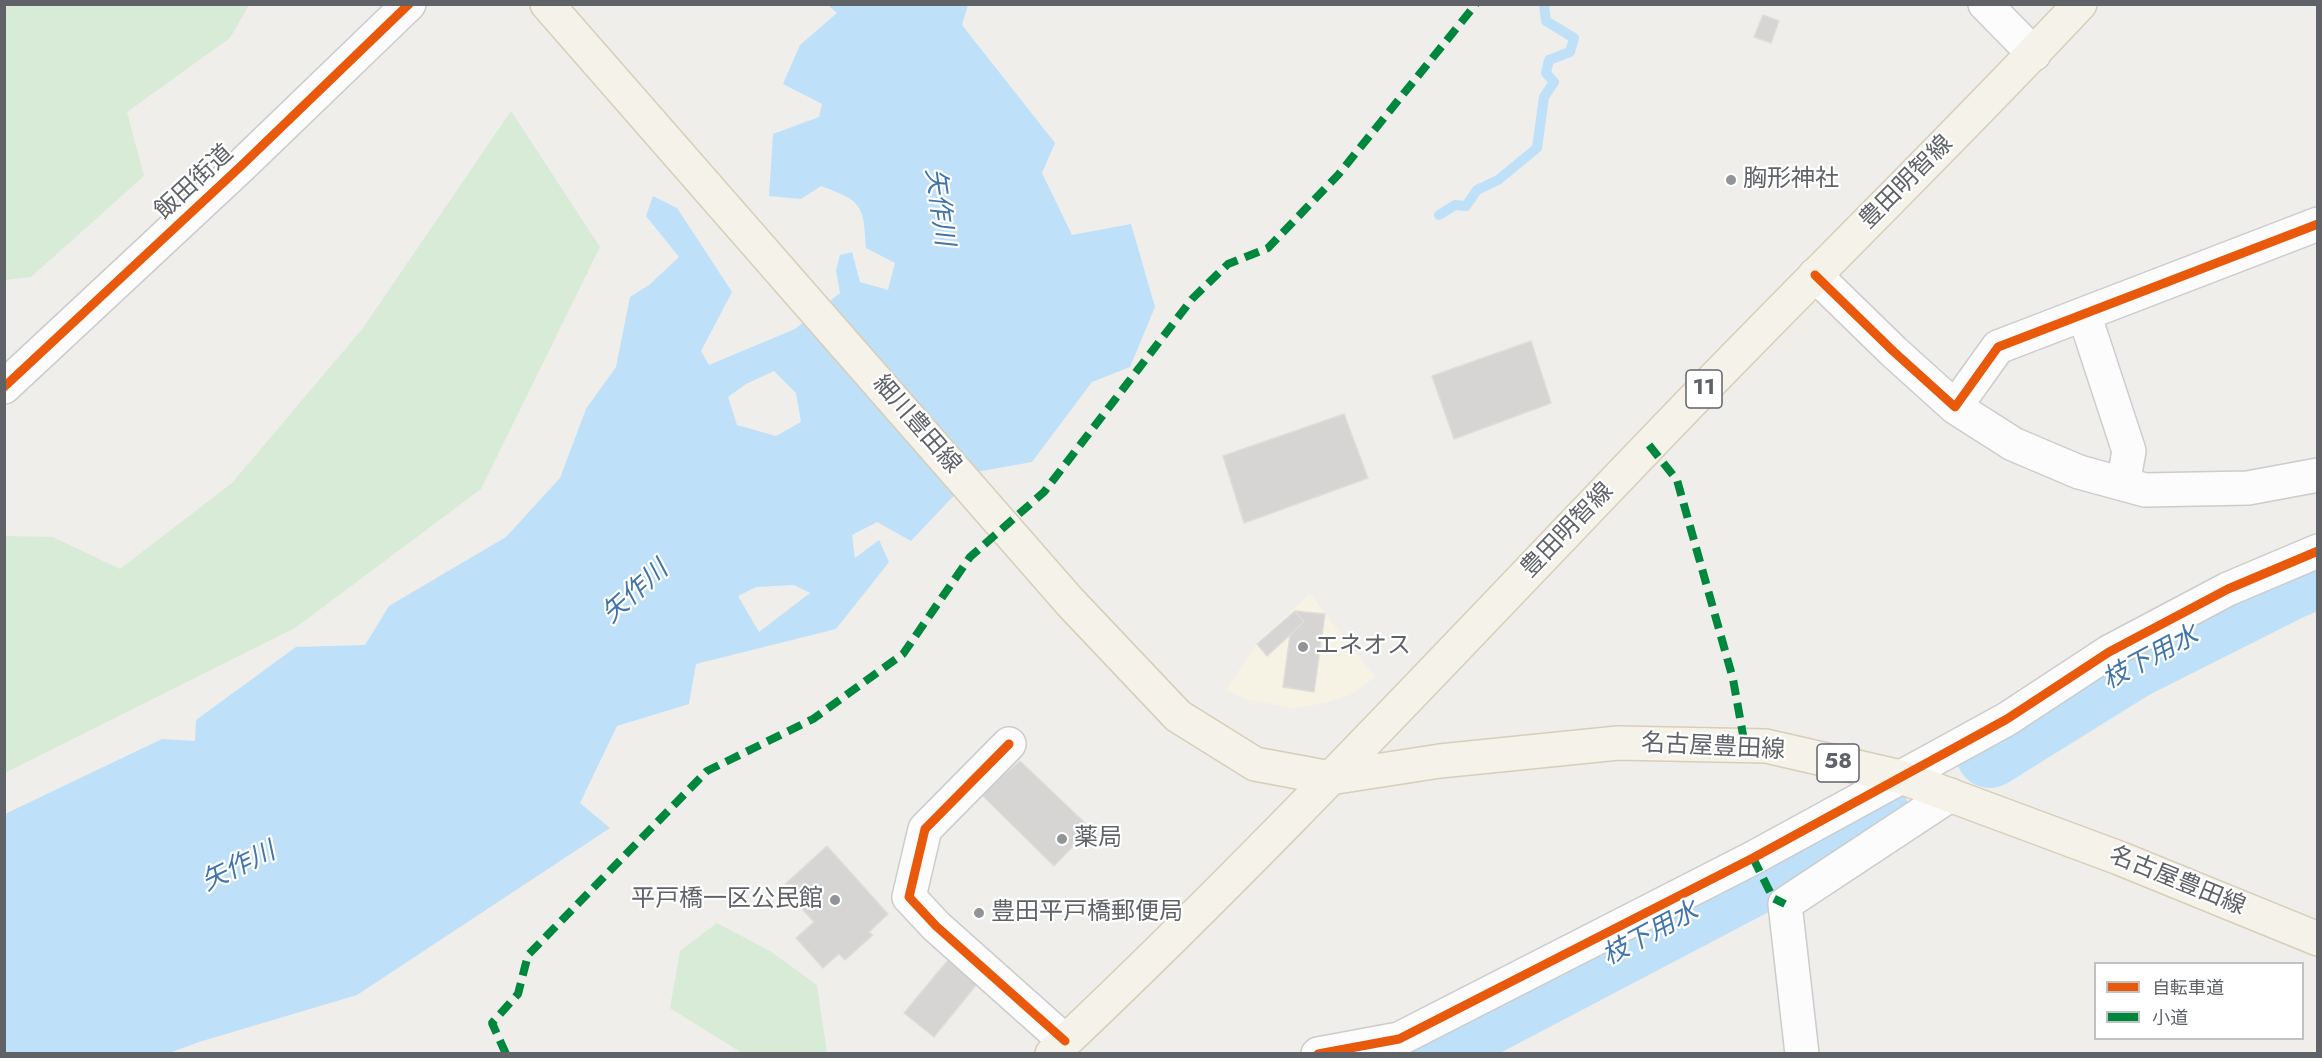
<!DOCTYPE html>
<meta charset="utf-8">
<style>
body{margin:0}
#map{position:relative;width:2322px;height:1058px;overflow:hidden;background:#efeeea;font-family:Jost,"Noto Sans JP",sans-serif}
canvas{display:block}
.frame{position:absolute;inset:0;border:6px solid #5f6368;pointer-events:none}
.legend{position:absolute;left:2094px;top:962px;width:210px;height:78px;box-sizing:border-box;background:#fff;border:2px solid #bfc1c3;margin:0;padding:8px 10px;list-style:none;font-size:18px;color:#5f6368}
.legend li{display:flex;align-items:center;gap:12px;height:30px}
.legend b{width:30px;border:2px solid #bfc1c3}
</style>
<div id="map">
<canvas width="2322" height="1058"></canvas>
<div class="frame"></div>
<ul class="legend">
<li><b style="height:8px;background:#e8590c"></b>自転車道</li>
<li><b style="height:8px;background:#00873e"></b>小道</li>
</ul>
</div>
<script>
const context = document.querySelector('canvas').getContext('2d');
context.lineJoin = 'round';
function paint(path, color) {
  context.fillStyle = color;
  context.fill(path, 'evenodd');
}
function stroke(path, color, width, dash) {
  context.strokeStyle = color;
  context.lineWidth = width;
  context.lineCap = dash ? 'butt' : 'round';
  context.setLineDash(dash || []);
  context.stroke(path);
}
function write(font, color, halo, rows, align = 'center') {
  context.font = font + ' Jost,"Noto Sans JP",sans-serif';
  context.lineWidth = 4.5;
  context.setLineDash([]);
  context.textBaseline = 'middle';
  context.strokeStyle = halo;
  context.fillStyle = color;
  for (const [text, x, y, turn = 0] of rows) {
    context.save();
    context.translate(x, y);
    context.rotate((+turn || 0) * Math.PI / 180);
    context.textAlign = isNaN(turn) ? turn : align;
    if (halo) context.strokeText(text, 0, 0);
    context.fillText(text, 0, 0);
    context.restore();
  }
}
paint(new Path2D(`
 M1310 594 1375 677 1350 695 1325 703 1292 708 1245 699 1226 690 1260 639Z`), '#f7f3e4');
paint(new Path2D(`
 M4 5H249L230 38 127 112 144 176 31 277 5 280Z
 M511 111 600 247 481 489 295 628 5 773V536L53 537 120 569 232 483 363 328Z
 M717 923 770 951 817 985 827 1053H742L670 1008 680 951Z`), '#d8ebd6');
paint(new Path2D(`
 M828 5H968L962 25 1055 143 1042 173 1072 235 1131 224 1155 307 1130 367 1092 382 1032 462 976 472 911 541 877 522 852 535 855 558 879 540 889 562 836 629 696 664 689 704 617 726 580 803 610 828 357 995 199 1042 169 1053 5 1054V814L162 739 195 741 196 720 296 647 365 645 389 606 506 537 560 478 586 409 616 367 630 297 649 285 679 257 646 216 653 196 677 208 732 292 701 351 709 365 795 329 840 293 836 270 840 255 852 252 860 282 888 290 895 263 866 248C864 205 862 201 821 186L801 199 769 196 773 134 819 117 822 104 783 84 800 45 837 13ZM774 371 796 393 801 422 776 436 737 425 728 397 746 384ZM794 585 810 593 759 632 738 596 756 587Z`), '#bfe0f9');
stroke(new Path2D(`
 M1439 215 1455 205 1466 206 1477 190 1498 180 1537 148 1544 97 1554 82 1546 73 1549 60 1570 52 1574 38 1546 21 1544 4`), '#bfe0f9', 10);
stroke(new Path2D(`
 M1990 754 2133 665 2294 584 2318 574
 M1425 1054 1770 873 1876 814`), '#bfe0f9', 68);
const building = new Path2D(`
 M1763 15 1779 21 1771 43 1754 37Z
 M1531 341 1551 403 1454 439 1432 376Z
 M1344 414 1368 478 1244 523 1223 456Z
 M1295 611 1325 614 1314 692 1283 687 1290 635 1304 622Z
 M1295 611 1304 622 1267 656 1257 644Z
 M1020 761 1085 823 1082 827 1086 833 1054 866 981 794Z
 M827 846 888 914 869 932 873 935 845 960 839 954 823 968 796 938 814 922 782 887Z
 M948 960 977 984 934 1037 904 1013Z`);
paint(building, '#d6d5d3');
stroke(building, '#deddd9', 1.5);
const minor = new Path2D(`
 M1985 4 2034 54
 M1815 275 1893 351 1955 407 1998 347 2318 224
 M2084 314 2129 451 2123 484
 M4 387 241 166 409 4
 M1955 407 2013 444 2079 472 2145 490 2248 488 2318 475
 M1009 744 925 829 909 897 936 926 1065 1041
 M1318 1054 1399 1039 1753 858 1936 758 2007 719 2109 652 2228 589 2318 551
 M1802 1054 1785 904 1950 795`);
const major = new Path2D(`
 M547 4 1070 602 1178 716 1255 764 1330 778 1440 761 1618 743 1766 746 1901 777 2119 858 2318 939
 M1052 1054C1258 860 1451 652 1647 448 1789 299 1938 155 2080 4`);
stroke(minor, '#cbcccc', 36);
stroke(major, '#d7ceb8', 36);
stroke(minor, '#fdfcfc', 33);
stroke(major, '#f4f2e9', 33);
stroke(new Path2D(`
 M1649 445 1677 480 1733 679 1745 746
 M1753 858 1773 898 1785 904
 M506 1054 492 1023 518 994 528 955 707 771 813 719 903 654 970 557 1044 492 1192 299 1228 264 1268 248 1338 175 1476 4`), '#00873e', 8, [15, 8]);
stroke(new Path2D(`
 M1815 275 1893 351 1955 407 1998 347 2318 224
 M4 387 241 166 409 4
 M1009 744 925 829 909 897 936 926 1065 1041
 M1318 1054 1399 1039 1753 858 1936 758 2007 719 2109 652 2228 589 2318 551`), '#e8590c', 9);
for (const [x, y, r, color] of [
 [1731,180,6,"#919496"],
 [1303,647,6,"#919496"],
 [1062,839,6,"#919496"],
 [835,900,6,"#919496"],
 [979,913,6,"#919496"]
]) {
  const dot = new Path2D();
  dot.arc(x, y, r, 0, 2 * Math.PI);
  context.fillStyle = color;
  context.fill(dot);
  stroke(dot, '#fff', 2);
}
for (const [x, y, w] of [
 [1704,389,36],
 [1838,763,42]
]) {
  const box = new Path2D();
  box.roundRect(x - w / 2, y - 19, w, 38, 4.5);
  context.fillStyle = '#fff';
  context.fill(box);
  stroke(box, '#5f6368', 1.5);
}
write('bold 22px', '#5f6368', null, [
 ["11",1704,389],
 ["58",1838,763]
]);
write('24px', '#5f6368', '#fff', [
 ["胸形神社",1743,180],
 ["エネオス",1315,647],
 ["薬局",1074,839],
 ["平戸橋一区公民館",823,900,"right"],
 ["豊田平戸橋郵便局",991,913]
], 'left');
write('24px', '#5f6368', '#fff', [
 ["飯田街道",195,183,-43],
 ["豊田明智線",1907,183,-45],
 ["細川豊田線",916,425,49],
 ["豊田明智線",1568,531,-46],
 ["名古屋豊田線",1713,748,3],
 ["名古屋豊田線",2177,882,22]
]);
write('italic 26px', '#4174aa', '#fff', [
 ["矢作川",938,207,82],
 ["矢作川",636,593,-42],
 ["枝下用水",2151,659,-28],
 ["矢作川",239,868,-26],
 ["枝下用水",1651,935,-28]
]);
</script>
